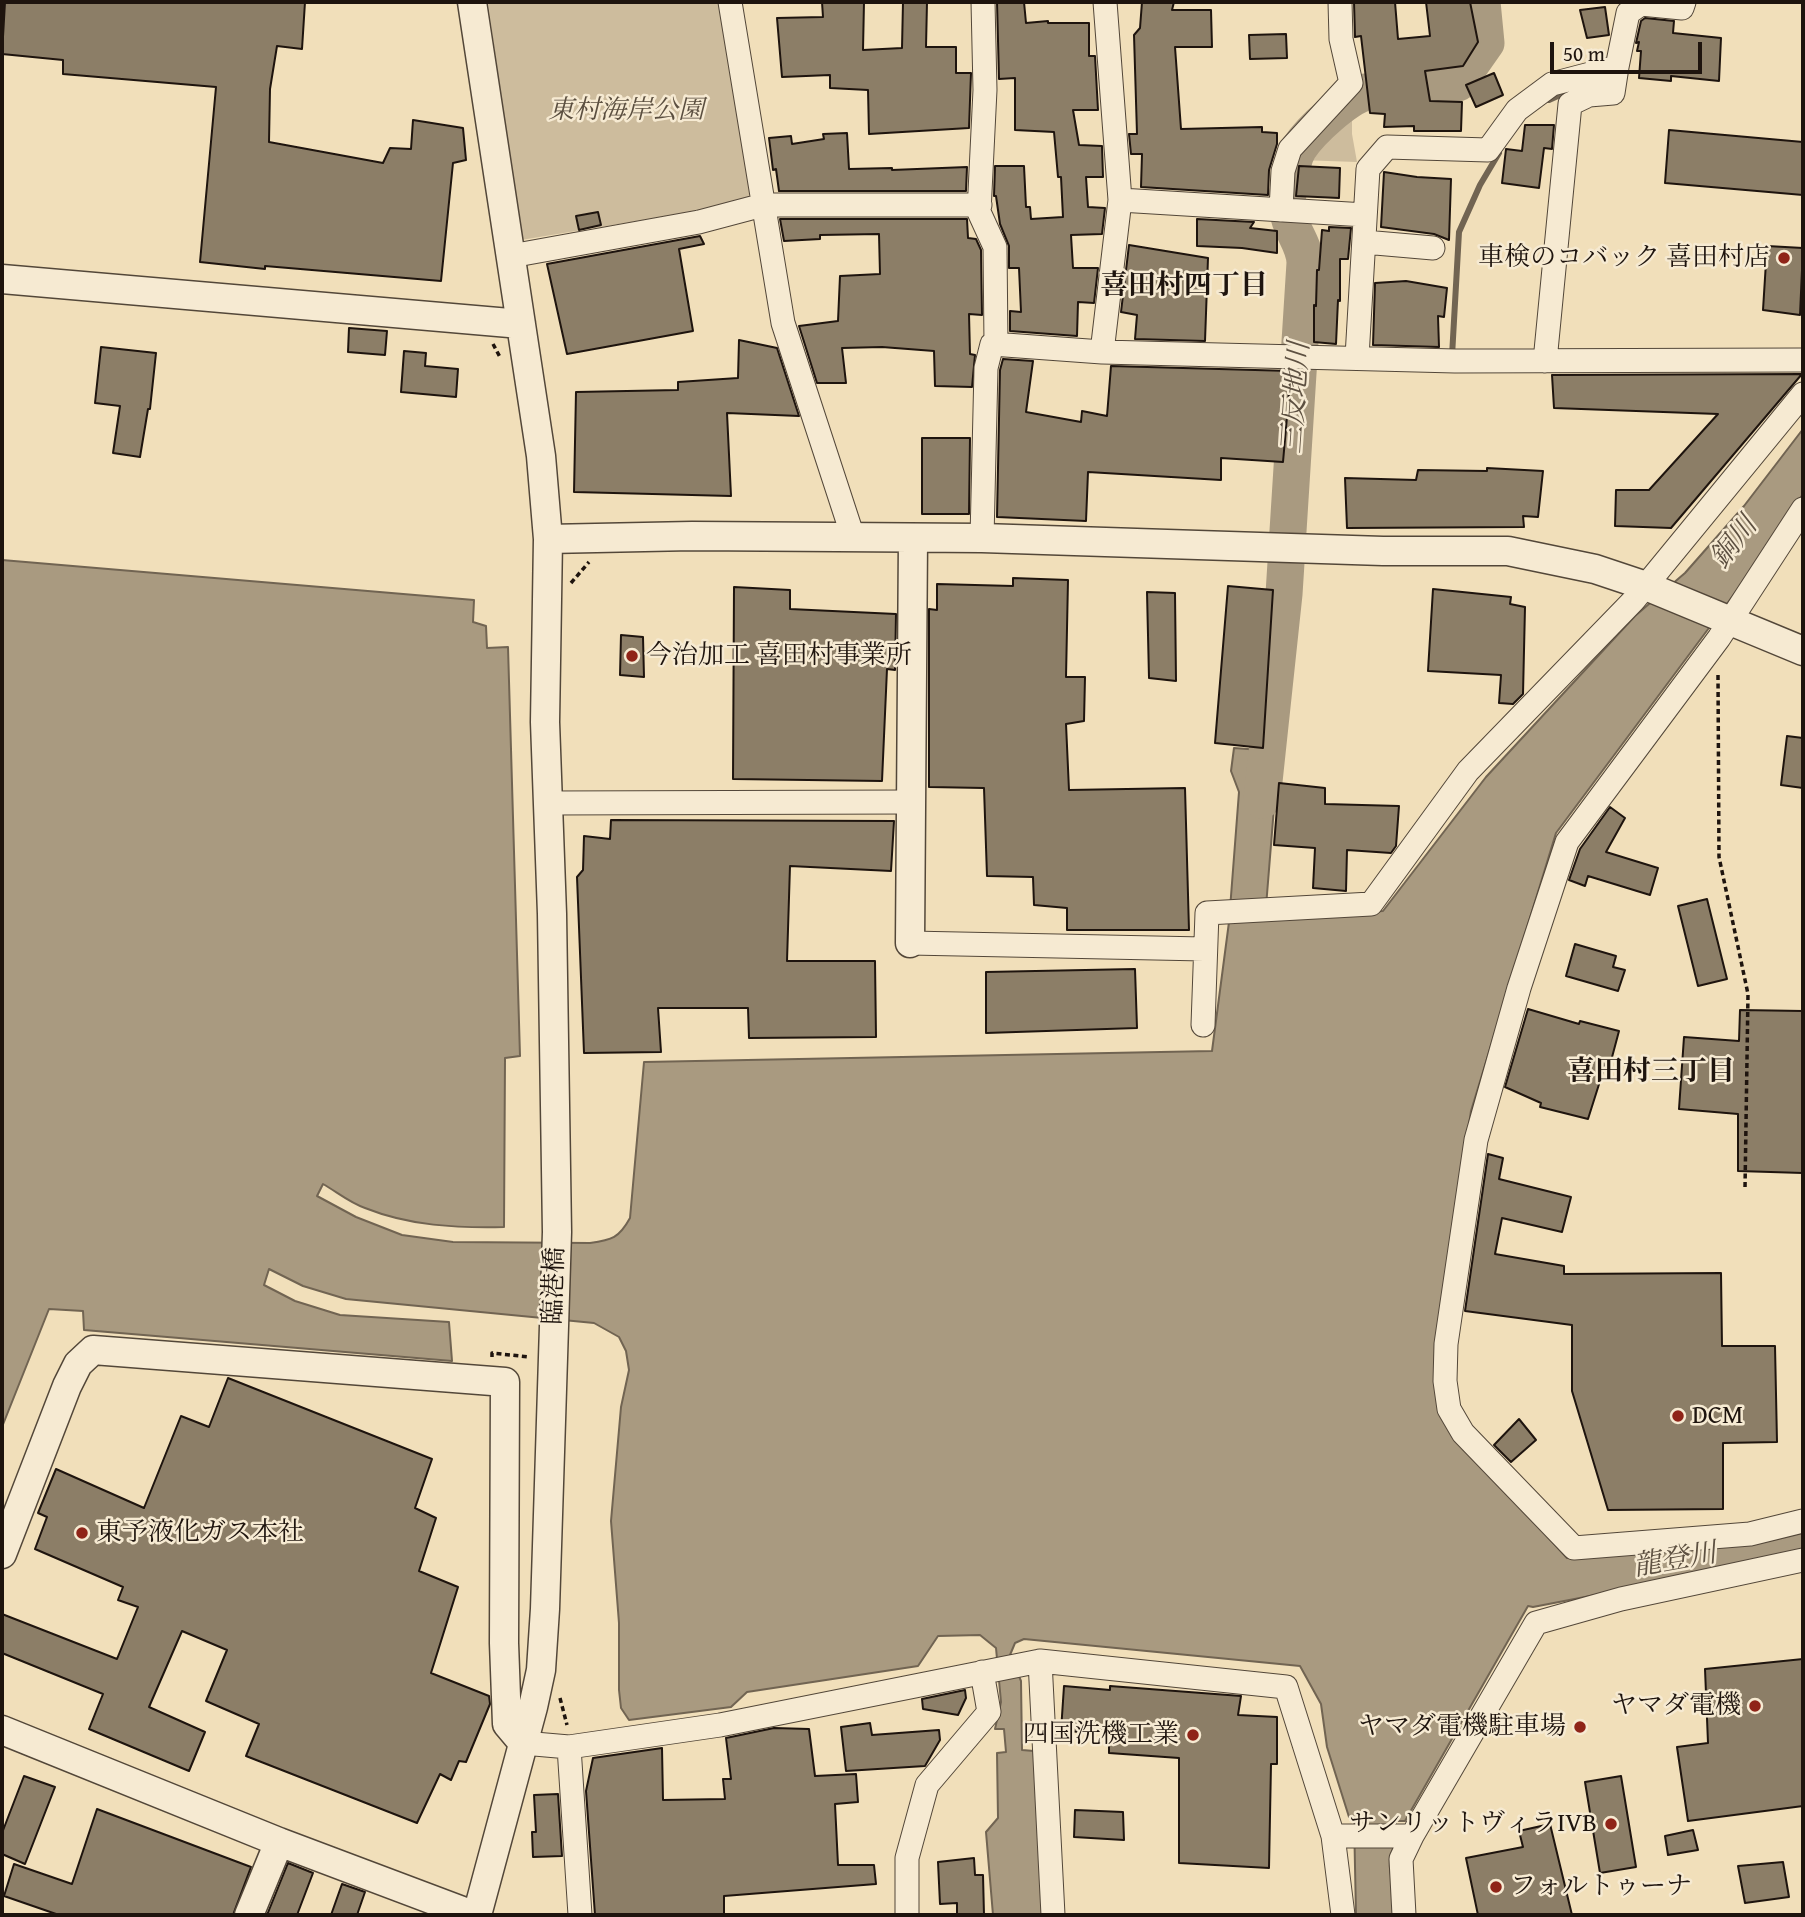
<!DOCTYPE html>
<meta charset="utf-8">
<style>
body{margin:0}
#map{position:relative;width:1805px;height:1917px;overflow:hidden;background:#f1dfba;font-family:"Gentium Book Plus",serif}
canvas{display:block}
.frame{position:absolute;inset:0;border:4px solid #1e140e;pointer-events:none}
.scale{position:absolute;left:1550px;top:42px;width:152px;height:32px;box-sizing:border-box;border:4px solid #1e140e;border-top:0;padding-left:9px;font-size:21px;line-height:24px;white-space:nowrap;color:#1e140e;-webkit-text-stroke:5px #f6ead2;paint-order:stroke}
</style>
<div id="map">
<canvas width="1805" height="1917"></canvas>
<div class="frame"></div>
<div class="scale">50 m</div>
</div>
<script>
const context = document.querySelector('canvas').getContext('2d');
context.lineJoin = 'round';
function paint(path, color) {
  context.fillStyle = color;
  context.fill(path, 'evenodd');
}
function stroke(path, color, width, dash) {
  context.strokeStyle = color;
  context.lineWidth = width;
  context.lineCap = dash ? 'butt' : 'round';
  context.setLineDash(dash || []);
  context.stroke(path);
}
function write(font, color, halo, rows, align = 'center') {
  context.font = font + ' "Gentium Book Plus","Noto Serif JP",serif';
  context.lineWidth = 5;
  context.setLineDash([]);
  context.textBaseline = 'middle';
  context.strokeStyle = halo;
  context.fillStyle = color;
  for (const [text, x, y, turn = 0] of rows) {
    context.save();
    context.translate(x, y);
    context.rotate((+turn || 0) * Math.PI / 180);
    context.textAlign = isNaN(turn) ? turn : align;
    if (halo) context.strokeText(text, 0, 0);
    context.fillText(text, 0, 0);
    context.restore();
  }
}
paint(new Path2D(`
 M488 2H723L753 202 521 240Z
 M1352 110V134L1357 162 1299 160 1300 150 1341 112Z`), '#cdbc9d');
const water = new Path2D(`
 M1478 2H1486L1490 41 1482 42Z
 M1803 429V494L1738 589 1556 833 1471 1111 1434 1368 1454 1433 1567 1558 1803 1526V1555L1533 1607 1528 1606 1405 1821H1396V1844C1385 1858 1391 1877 1395 1892 1397 1899 1396 1908 1396 1915H1356L1354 1818 1349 1817 1327 1747 1321 1704 1300 1666 1024 1639 1015 1643 1010 1655 1021 1681 1022 1750 1034 1751 1045 1915H993L986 1832 998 1818 997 1753 1006 1752 1004 1729H995L1001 1702 996 1648 980 1635 938 1636 918 1666 747 1692 731 1707 629 1720 621 1708 619 1690V1623L611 1521 621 1407 629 1370 626 1351 619 1337 594 1323 346 1299 303 1286 269 1269 264 1285 295 1301 340 1315 449 1322 452 1361 84 1330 83 1311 49 1309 2 1427V560L474 600 473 622 486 626 487 648 508 647 520 1056 505 1058 504 1227C456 1228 410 1226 365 1208 350 1203 337 1192 323 1184L317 1196 356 1217 402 1235 453 1242 590 1243C612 1240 619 1238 630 1218L644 1062 1212 1051 1229 922 1239 792 1231 771 1234 748 1274 751 1278 758 1265 919 1383 911 1486 777 1635 616 1685 573 1744 506Z`);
paint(water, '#a99a80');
stroke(water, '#716452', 2);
stroke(new Path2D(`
 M1549 100 1571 90
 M1452 356 1459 232 1480 185 1499 153`), '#716452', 6);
stroke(new Path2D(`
 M1262 800 1284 594 1305 263C1305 244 1290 230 1288 212 1286 196 1291 161 1299 148 1312 129 1345 99 1366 92L1458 83 1486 43 1482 2`), '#a99a80', 37);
const building = new Path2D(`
 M5 2H305L302 49 277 46 270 89 269 142 383 163 390 148 411 149 413 120 463 128 466 160 453 163 441 281 265 266V269L200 262 216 87 63 74V60L2 54Z
 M822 2H864L863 50 902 48 903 2H927L926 47H956V73H971L969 128 869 134 868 90 830 88V75L782 77 777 18 823 17Z
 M997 2H1024L1026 23 1048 21V23H1089V56H1095L1098 110H1073L1079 145 1102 146 1103 177H1086L1088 207 1105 208 1102 234 1071 235 1073 268H1098L1094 303 1078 302 1077 336 1010 331V311L1021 312 1019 268H1009V246L1000 224 996 196H994L995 166H1024L1026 207H1030L1031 219 1063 217 1061 177H1058L1054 132 1015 130V78L999 79Z
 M1142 2H1174L1172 10H1211L1212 47H1175L1181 129 1262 127V132L1277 133V144L1269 170 1268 195 1141 187 1142 154H1131L1129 134H1137L1134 35 1140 28Z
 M1354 2H1395L1398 39 1430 36 1426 2H1470L1478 42 1463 66 1425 71 1430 101 1462 102 1461 131H1414V126L1384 127 1385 114 1370 113 1361 36 1355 37Z
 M1605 7 1609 35 1587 38 1580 10Z
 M1645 18 1674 21 1673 33 1721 38 1719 81 1671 76V81L1639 78 1641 51H1637L1639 42 1636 43 1641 21Z
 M1286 34 1287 58 1250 59 1249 35Z
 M1494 73 1503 95 1476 107 1466 85Z
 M1525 125H1554L1552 149 1544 148 1539 188 1502 183 1506 149 1522 151Z
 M1669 130 1803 142V195L1665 183Z
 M847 133 849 169 892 168V170L967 167 966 191H779L776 169 773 170 769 138 791 136 792 144 824 139 823 134Z
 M1299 166 1340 168 1339 198 1296 196Z
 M1384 172 1417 177 1451 179 1449 240 1434 234 1381 227Z
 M598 212 601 225 579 230 576 216Z
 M780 219H967L968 238 976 239 981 250 982 315 969 314 970 354 975 355 972 387 935 386 934 351 882 347 842 348 846 383H817L799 326 838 321 840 276 880 274 879 234 820 235V239L784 241Z
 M1197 219 1254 222 1250 228 1277 231V253L1242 248 1197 246Z
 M1329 227 1351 228 1348 259H1340V301L1338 300 1336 344 1314 342V305L1316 306 1317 270H1319L1322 230 1329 231Z
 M700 236 704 244 679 249 693 331 567 354 547 264Z
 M1129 245 1208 258 1205 341 1135 339 1137 315 1121 312Z
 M1767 246 1803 248 1800 315 1763 310Z
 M1406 281 1447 288 1444 317 1438 316 1439 347 1373 345 1375 283Z
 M349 328 387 331 385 355 348 352Z
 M739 340 777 348 799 416 727 413 731 496 574 492 576 392 678 390V382L738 378Z
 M101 347 156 353 150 409H148L140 457 113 453 120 406 95 403Z
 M404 351 426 353 425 366 458 369 456 397 401 392Z
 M1003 359 1033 361 1026 412 1081 422 1082 411 1107 416 1111 366 1291 371 1283 462 1221 458V480L1088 472 1086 521 997 517 1000 370Z
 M1802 374 1671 528 1615 526 1616 490H1649L1718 414 1554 408 1552 375Z
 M922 438H970L969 514H922Z
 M1487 468 1543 471 1538 517 1523 516 1524 527 1347 528 1345 478 1416 480 1418 470 1487 471Z
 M1013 578 1068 580 1066 677H1085L1084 721 1066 724 1069 790 1185 788 1189 930H1067V908L1034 905 1033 877 987 876 984 788 929 787V609L937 610V584L1013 586Z
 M1228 586 1273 590 1263 748 1215 743Z
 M734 587 790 590V609L896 614 895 670 887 669 882 781 733 779Z
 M1433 589 1511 597 1510 604 1525 607 1523 694 1513 704 1499 703 1501 675 1428 671Z
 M1147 592 1175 593 1176 681 1149 678Z
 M621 635 643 637 644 677 620 675Z
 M1787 736 1803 738V788L1781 785Z
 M1279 783 1325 788V804L1399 806 1396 846 1391 853 1347 850 1346 891 1313 888 1315 848 1274 845Z
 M1610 807 1625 818 1606 852 1658 868 1650 895 1588 876 1585 886 1569 880 1580 849Z
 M611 820 894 821 891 871 790 866 787 961H875L876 1037 749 1038 748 1008H658L661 1052 584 1053 577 877 583 870 584 836 610 839Z
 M1707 899 1727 979 1698 986 1678 906Z
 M1575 944 1616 956 1613 967 1625 970 1618 991 1566 976Z
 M1135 969 1137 1028 986 1033V972Z
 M1528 1009 1579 1024 1580 1021 1619 1031 1611 1061 1607 1059 1588 1119 1540 1107 1541 1103 1505 1087Z
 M1740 1010 1803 1011V1173L1738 1171V1114L1679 1109 1684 1037 1739 1041Z
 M1488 1154 1503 1158 1499 1179 1571 1197 1562 1232 1502 1218 1495 1254 1564 1266V1274L1721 1273 1722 1346H1775L1777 1442 1723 1443V1509L1608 1510 1572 1391V1325L1465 1311Z
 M228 1378 432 1459 415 1508 436 1518 419 1571 458 1587 431 1673 489 1696 490 1704 466 1762 459 1761 451 1780 440 1774 417 1823 246 1756 259 1724 206 1701 227 1650 182 1631 149 1707 205 1732 189 1771 89 1729 103 1694 2 1653V1614L117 1659 138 1607 118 1600 123 1587 35 1549 47 1517 38 1513 56 1469 144 1508 181 1416 209 1427Z
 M1519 1419 1536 1440 1511 1462 1494 1445Z
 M1803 1659V1806L1688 1821 1677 1747 1708 1743 1705 1669Z
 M1064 1686 1110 1690V1686L1241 1696 1238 1715 1277 1717V1764H1271L1269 1868 1179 1863V1758L1109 1753V1733L1061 1731Z
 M965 1690 966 1698 958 1715 923 1709 922 1699Z
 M870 1723 872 1735 939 1730 940 1740 925 1766 846 1771 841 1727Z
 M774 1728 809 1729 815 1776 856 1774 858 1802 835 1804 838 1865H874L876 1884 724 1896V1915H595L586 1791 593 1758 662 1748 663 1800 725 1799 723 1779H731L726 1738Z
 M24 1776 55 1787 25 1864 2 1854V1833Z
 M1621 1776 1636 1867 1600 1873 1585 1782Z
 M558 1794 562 1856 533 1857 532 1832H536L534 1795Z
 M97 1809 251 1867 233 1915H59L4 1896 14 1864 72 1884Z
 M1075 1810 1123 1812 1124 1840 1074 1837Z
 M1550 1824 1572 1915H1478L1466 1858 1523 1847 1519 1831Z
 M1693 1830 1698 1850 1668 1855 1665 1836Z
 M974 1858 975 1875H983L984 1915H957V1903L940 1904 938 1862Z
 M1783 1862 1789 1897 1745 1903 1738 1866Z
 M288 1863 313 1873 297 1915H267Z
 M342 1884 365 1892 357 1915H331Z`);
paint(building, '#8c7e67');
stroke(building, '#1e140e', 2);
const minor = new Path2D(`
 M730 2 783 323 853 537
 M983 2 985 90 979 212 995 247 996 344
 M1120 200 1365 215
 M1281 210 1283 171 1290 149 1351 83 1341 39 1340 2
 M1364 242 1433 248
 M511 256 699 222 763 205H980
 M1102 352 1120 200 1105 2
 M1357 357 1368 169 1387 147 1488 150 1517 110 1552 84 1617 67 1628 13 1641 4 1682 8 1684 2
 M1545 361 1570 104 1589 95 1613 93 1617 67
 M1803 509 1719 638 1567 842 1519 988 1476 1140 1446 1344 1445 1381 1449 1409 1463 1433 1574 1548 1750 1534 1803 1521
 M982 538 986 368 992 344 1102 352 1455 361 1803 360
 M548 803 911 802
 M910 943 1204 949
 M1203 1025 1207 913 1371 904 1468 771 1634 600 1803 394
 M1040 1661 1053 1915
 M523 1743 569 1747 720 1725 1040 1661 1286 1687 1333 1836 1343 1915
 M569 1747 580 1915
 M1333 1836H1412L1536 1623 1621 1599 1803 1560
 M907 1915V1858L927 1785 989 1712 982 1672
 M1404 1915 1401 1859 1412 1836`);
const tertiary = new Path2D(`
 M472 2 541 456 548 539 545 722 552 914 557 1232 545 1609 541 1670 533 1707 477 1915
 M2 279 521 324
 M548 539 692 536 982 538 1383 551H1508L1595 569 1646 586 1803 651
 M910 943 913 538
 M2 1554 67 1386 78 1364 93 1350 505 1382 504 1643 507 1724 523 1743
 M2 1730 279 1842 473 1915
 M249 1915 279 1842`);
stroke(minor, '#534739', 25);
stroke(tertiary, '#534739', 31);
stroke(new Path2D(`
 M493 344 501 359
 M571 583 589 562
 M1718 675 1719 857 1748 994 1745 1188
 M492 1357V1353L529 1357
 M560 1698 567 1725`), '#1e140e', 3.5, [5, 3.5]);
stroke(minor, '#f6ead2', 23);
stroke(tertiary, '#f6ead2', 28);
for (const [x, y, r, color] of [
 [1784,258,7,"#8f2418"],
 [632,656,7,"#8f2418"],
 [1678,1416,7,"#8f2418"],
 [82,1533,7,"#8f2418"],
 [1755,1706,7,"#8f2418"],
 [1580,1727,7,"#8f2418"],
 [1193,1735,7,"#8f2418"],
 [1611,1824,7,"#8f2418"],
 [1496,1887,7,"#8f2418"]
]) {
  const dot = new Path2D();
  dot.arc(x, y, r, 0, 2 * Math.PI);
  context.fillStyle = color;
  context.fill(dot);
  stroke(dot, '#f6ead2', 2.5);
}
write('italic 26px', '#5b4f40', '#f6ead2', [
 ["東村海岸公園",626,111]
]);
write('26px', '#1e140e', '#f6ead2', [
 ["車検のコバック 喜田村店",1770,258],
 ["今治加工 喜田村事業所",646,656,"left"],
 ["DCM",1692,1416,"left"],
 ["東予液化ガス本社",96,1533,"left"],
 ["ヤマダ電機",1741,1706],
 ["ヤマダ電機駐車場",1566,1727],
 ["四国洗機工業",1179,1735],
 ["サンリットヴィラⅣB",1597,1824],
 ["フォルトゥーナ",1510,1887,"left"]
], 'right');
write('26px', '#1e140e', '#f6ead2', [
 ["臨港橋",555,1286,-88]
]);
write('bold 28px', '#1e140e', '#f6ead2', [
 ["喜田村四丁目",1184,287],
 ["喜田村三丁目",1651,1073]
]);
write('italic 28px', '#5d5041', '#f6ead2', [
 ["三反地川",1297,398,-86],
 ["銅川",1735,543,-52],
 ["龍登川",1675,1561,-10]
]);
</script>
